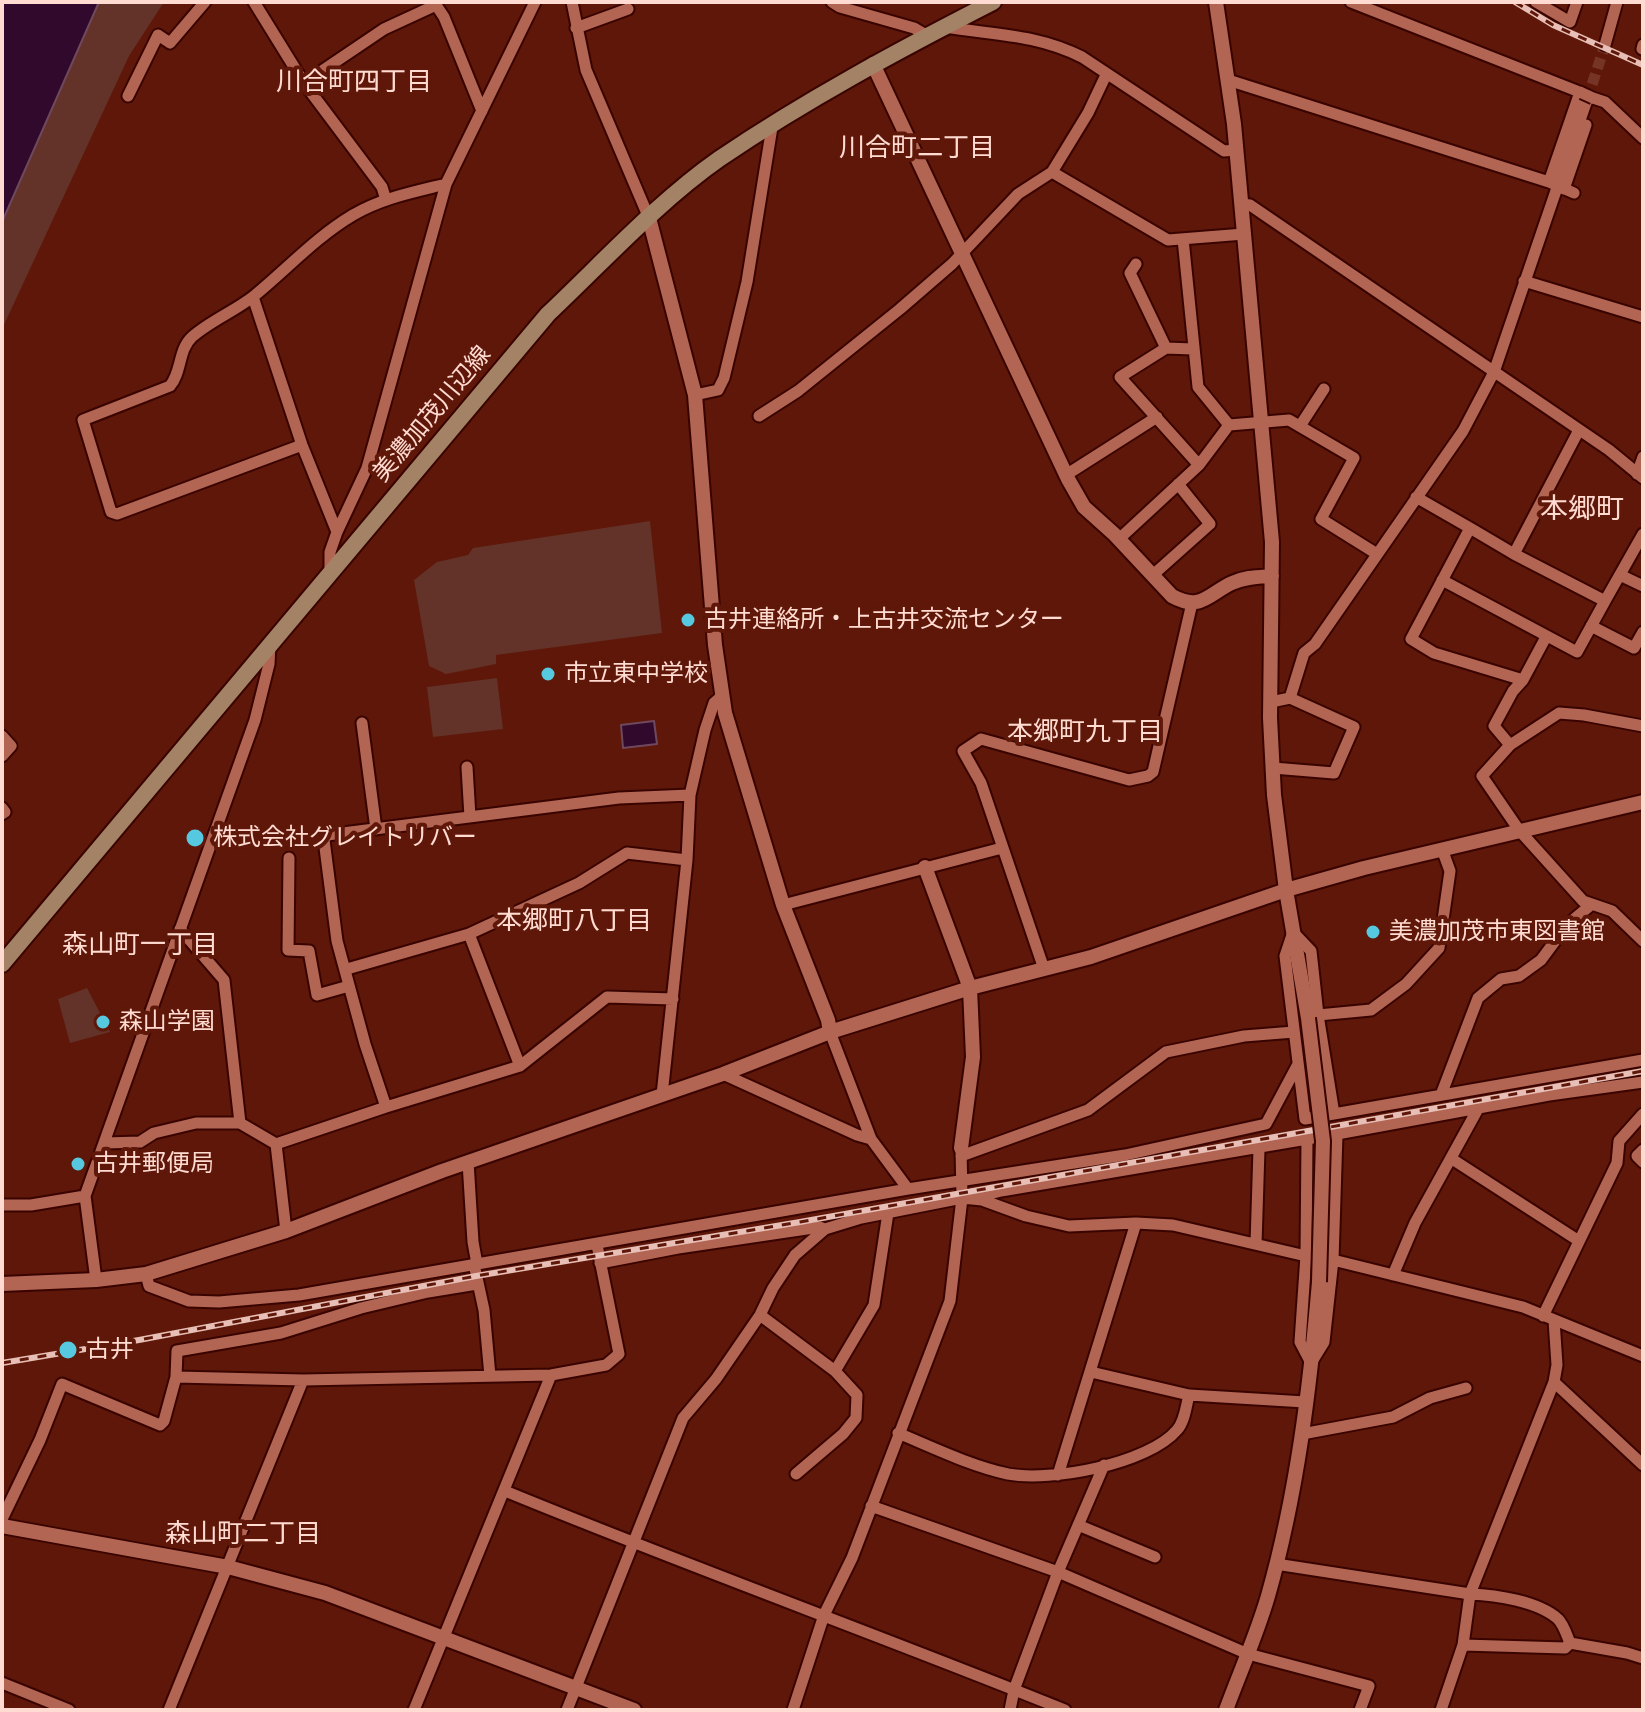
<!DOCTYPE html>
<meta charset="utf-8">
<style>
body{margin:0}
#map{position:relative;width:1645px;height:1712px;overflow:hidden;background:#5e1708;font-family:Raleway,sans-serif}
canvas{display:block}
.frame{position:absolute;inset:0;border:4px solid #ffdbd2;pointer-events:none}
</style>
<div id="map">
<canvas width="1645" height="1712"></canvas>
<div class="frame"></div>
</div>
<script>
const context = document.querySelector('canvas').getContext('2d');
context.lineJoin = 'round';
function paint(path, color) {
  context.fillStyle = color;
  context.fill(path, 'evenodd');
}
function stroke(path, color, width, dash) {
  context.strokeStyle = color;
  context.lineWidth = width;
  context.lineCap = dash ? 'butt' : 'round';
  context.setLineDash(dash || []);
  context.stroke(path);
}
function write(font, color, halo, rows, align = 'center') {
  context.font = font + ' Raleway,"Noto Sans JP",sans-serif';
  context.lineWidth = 8;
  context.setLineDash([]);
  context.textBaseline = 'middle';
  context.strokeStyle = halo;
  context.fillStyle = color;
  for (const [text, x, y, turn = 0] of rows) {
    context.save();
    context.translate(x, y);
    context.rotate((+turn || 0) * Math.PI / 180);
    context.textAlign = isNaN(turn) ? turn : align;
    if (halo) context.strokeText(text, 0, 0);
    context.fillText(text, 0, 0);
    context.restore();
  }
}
paint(new Path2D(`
 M99 2H164L129 56 2 329V222Z
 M650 521 662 633 496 655V664L446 674 429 666 414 580 437 562 468 555 473 548Z
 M497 678 503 729 433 737 427 687Z
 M87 988 110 1032 70 1043 58 999Z`), '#633228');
const water = new Path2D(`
 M2 2H99L2 222Z
 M654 721 657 744 623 748 621 725Z`);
paint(water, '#31092c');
stroke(water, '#6f485e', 2);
stroke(new Path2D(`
 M1587 100 1605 45`), '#763426', 11, [11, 5.5]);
const minor = new Path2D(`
 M254 2 304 83 382 187 386 200
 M572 2 586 70 649 218
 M832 2 840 7 914 28 926 35
 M1351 2 1582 93
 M1536 2 1570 22 1577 2
 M945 27C994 35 1036 34 1082 57L1224 151 1236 150
 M576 28 628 9
 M1605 45 1617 2
 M1642 49 1643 45
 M1228 80 1549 182 1574 193
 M304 83 384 29 436 5 444 17 482 111
 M128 96 158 35 170 43 205 2
 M1593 98 1605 102 1643 138
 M1052 172 1168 240 1244 234
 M1549 182 1580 92
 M1564 189 1586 125
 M1241 204 1250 205 1609 450 1643 478
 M1183 239 1198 387 1229 425 1289 420 1354 458 1321 519 1377 554
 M1136 264 1130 273 1166 348
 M1524 281 1643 317
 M253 297 302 445 337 532
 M695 395 718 390 724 378 747 282 772 127
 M759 416 798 391 900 309 952 264 1018 194 1052 172 1088 113 1106 75
 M1300 426 1324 389
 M302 445 117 514 111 512 83 420 170 386C182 372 178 350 192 337 210 321 235 311 254 296 287 269 316 237 353 215 382 198 414 192 446 184
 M1199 465 1229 425
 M1637 474 1643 457
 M1066 475 1157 417
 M1416 497 1470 528
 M1119 539 1199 465 1120 377 1166 348 1193 349
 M1514 554 1579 430
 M330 573V552L337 532 367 468 446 184 535 2
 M1154 574 1210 524 1178 484
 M1620 575 1643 586
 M1442 580 1577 652 1605 601 1514 554 1470 528 1411 639 1434 653 1523 680 1513 691 1494 726 1510 745 1482 776 1519 830 1583 901 1612 911 1643 941
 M1605 601 1643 534
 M1591 626 1634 648 1643 632
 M1523 680 1546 637
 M1271 702 1290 698 1304 653 1315 644 1463 431 1494 372 1587 100
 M362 723 376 829
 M2 736 11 746 2 756
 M1510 745 1559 713 1584 715 1643 726
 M467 767 470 817
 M1273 768 1334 773 1354 727 1290 698
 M2 808 5 812 2 814
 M289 858 288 950 309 951 317 995 349 986
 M783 905 1002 848
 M180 929 224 980 240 1123
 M469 934 579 883 627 853 687 860
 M347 969 469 934 520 1066
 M1044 969 981 783 963 751 981 739 1129 780 1148 776 1153 772 1192 603
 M1318 1015 1371 1010 1406 984 1439 948 1450 871 1442 849
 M830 1032 871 1139 908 1189
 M723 1074 857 1135 871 1139
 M662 1095 687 860 690 795 705 730 714 703 722 696
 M1441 1095 1478 998 1501 979 1519 976 1541 960 1567 925 1592 904
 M386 1107 365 1044 337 941 324 840 327 835 619 798 690 795
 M1334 1114 1318 1015 1311 951 1293 932 1285 956 1305 1119 1643 1060
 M1337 1134 1333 1260 1324 1342 1311 1363 1300 1342 1306 1256 1307 1139Z
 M1337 1134 1549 1095 1643 1082
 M105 1143 140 1142 154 1133 196 1123H240L276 1144 386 1107 520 1066 607 997 673 999
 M276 1144 286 1231
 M1643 1150 1637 1156 1643 1162
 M961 1156 1088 1110 1166 1052 1244 1036 1294 1032
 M1452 1159 1579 1241
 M468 1162 473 1242 477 1264
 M974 1198 1001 1191 1307 1139
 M2 1205H31L85 1196
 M1256 1244 1259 1149
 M1333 1260 1523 1307 1643 1356
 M600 1263 678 1248 820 1227 825 1229
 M474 1264 484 1310 490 1376
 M146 1274 149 1286 189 1301 219 1302 299 1295 908 1189 1125 1155 1266 1124 1298 1064
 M1393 1275 1415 1223 1479 1107
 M96 1280 85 1196 255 720 269 664 270 645
 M760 1315 835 1371 857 1395 856 1418 843 1434 796 1474
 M1543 1316 1617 1163 1619 1141 1643 1114
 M835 1371 874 1305 888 1213
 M1091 1372 1189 1395 1305 1402
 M176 1377 177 1351 281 1333 361 1308 428 1292 477 1284
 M1554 1382 1643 1465
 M898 1433C934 1448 971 1466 1008 1474 1051 1482 1148 1464 1177 1430 1185 1421 1186 1406 1189 1395
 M1302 1434 1393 1417 1430 1398 1466 1388
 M1058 1475 1136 1223
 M505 1491C690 1567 879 1635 1065 1710
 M871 1506 1058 1572 1248 1654 1369 1686 1360 1710
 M2 1519 40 1440 62 1384 160 1425 164 1421 176 1377 303 1380 551 1375 606 1365 619 1354 597 1245
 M1078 1525 1155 1557
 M1276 1564 1470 1594C1496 1595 1538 1601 1558 1619 1564 1625 1567 1636 1570 1643L1627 1653 1643 1658
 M1463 1645 1565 1648 1570 1643
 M2 1683 69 1710
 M169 1710 303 1380
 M414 1710 551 1375
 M567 1710 683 1418 716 1379 760 1315 773 1288 795 1255 825 1229 861 1218 962 1198 982 1200 1026 1216 1069 1226 1136 1223 1173 1225 1306 1256
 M793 1710 824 1615 852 1558 950 1301 962 1198 961 1148
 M1010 1710 1014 1690 1058 1572 1104 1465
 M1441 1710 1463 1645 1470 1594 1554 1382 1557 1365 1554 1320`);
const tertiary = new Path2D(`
 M1216 2 1234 124 1272 542 1270 718 1274 795 1286 890 1308 1018
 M873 64 1068 479 1084 507 1114 534 1172 596C1201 612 1208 594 1232 583 1245 577 1258 577 1272 576
 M649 218 695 395 715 645 725 713 783 905 828 1020 830 1032
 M925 867 970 988 973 1057 961 1148
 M2 1284 96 1280 146 1274 286 1231 442 1171 723 1074 830 1032 970 988 1091 957 1286 890 1364 868 1643 802
 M2 1526 228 1567 325 1593 634 1710
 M1226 1710C1240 1672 1257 1634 1268 1596 1297 1494 1310 1387 1319 1282`);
const secondary = new Path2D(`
 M2 964 548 314C602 263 659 201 719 159 806 100 899 50 993 2`);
stroke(minor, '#390400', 15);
stroke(tertiary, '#390400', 18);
stroke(secondary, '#390400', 20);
stroke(minor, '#b36553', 11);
stroke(tertiary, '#b36553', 14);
stroke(secondary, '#a38266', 16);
const rail = new Path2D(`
 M1515 2 1553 25 1643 65
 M2 1363 139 1340 476 1276 800 1222 1643 1071`);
stroke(rail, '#e8bfb6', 6);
stroke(rail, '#5e1708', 3, [9]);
const minorBridge = new Path2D(`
 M1582 93 1593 98`);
const tertiaryBridge = new Path2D(`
 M1308 1018 1323 1141 1319 1282`);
stroke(minorBridge, '#390400', 15, []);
stroke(tertiaryBridge, '#390400', 18, []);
stroke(minorBridge, '#b36553', 11);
stroke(tertiaryBridge, '#b36553', 14);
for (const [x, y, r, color] of [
 [688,620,8,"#56c9e1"],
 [548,674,8,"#56c9e1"],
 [195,838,10,"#56c9e1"],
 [1373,932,8,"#56c9e1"],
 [103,1022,8,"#56c9e1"],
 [78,1164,8,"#56c9e1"],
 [68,1350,10,"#56c9e1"]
]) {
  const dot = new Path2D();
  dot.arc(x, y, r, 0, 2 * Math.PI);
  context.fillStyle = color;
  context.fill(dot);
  stroke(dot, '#5e1708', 3);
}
write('24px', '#ffdbd2', '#5e1708', [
 ["美濃加茂川辺線",432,414,-50]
]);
write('24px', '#ffdbd2', '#5e1708', [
 ["古井連絡所・上古井交流センター",704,620],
 ["市立東中学校",564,674],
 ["株式会社グレイトリバー",213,838],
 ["美濃加茂市東図書館",1389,932],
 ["森山学園",119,1022],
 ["古井郵便局",94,1164],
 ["古井",86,1350]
], 'left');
write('26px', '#ffdbd2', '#5e1708', [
 ["川合町四丁目",354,82],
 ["川合町二丁目",917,148],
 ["本郷町九丁目",1085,732],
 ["本郷町八丁目",574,921],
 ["森山町一丁目",140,945],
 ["森山町二丁目",243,1534]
]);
write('28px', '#ffdbd2', '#5e1708', [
 ["本郷町",1582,510]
]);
</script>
